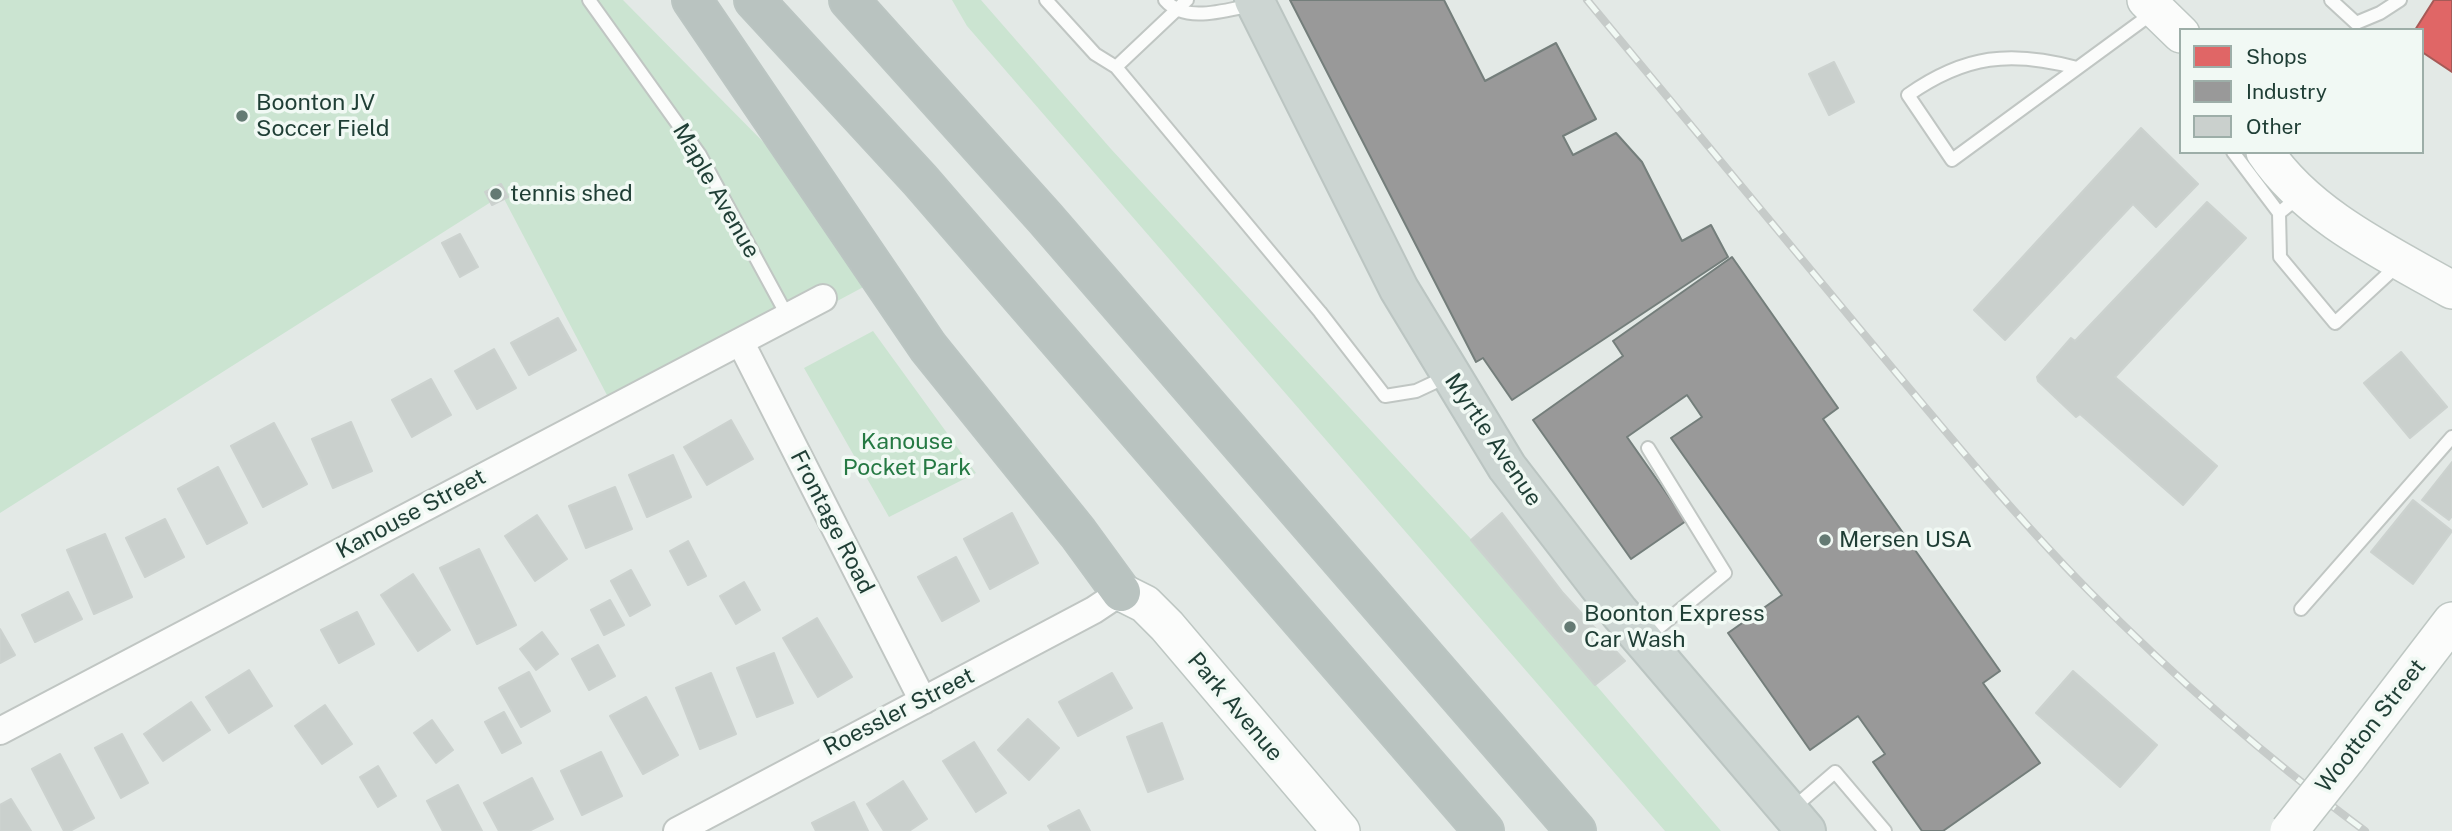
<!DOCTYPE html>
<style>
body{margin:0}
#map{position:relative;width:2452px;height:831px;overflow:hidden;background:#e3e9e6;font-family:"Public Sans",sans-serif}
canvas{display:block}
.legend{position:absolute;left:2179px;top:28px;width:245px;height:126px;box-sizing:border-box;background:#f1f9f4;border:2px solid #9daea8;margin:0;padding:9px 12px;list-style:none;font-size:21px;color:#1f3e35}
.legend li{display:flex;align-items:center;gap:14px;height:35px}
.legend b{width:35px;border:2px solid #9daea8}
</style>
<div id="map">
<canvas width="2452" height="831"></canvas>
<ul class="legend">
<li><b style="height:19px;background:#e06666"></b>Shops</li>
<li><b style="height:19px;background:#999"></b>Industry</li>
<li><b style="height:19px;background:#cad0cd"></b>Other</li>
</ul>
</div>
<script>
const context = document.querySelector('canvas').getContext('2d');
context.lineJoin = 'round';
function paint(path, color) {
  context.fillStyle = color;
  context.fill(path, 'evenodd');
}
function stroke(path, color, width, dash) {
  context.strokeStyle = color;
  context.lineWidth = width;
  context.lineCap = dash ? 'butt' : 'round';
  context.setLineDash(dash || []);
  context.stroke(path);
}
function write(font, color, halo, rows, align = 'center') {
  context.font = font + ' "Public Sans",sans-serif';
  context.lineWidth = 7;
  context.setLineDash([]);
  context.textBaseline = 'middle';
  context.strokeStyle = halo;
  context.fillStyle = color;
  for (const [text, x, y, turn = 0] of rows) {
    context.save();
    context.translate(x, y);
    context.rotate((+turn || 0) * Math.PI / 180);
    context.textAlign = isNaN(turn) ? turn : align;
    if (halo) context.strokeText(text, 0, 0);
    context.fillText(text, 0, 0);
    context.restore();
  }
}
paint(new Path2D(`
 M0 0H623L790 169 869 284 619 418 502 195 0 513Z
 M952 0H981L1111 149 1471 539 1721 831H1665L967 26Z
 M873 331 976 473 889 517 804 368Z`), '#cbe4d1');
const shops = new Path2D(`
 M2434 0H2452V72L2422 52V30H2415Z`);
paint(shops, '#e06666');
stroke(shops, '#a65a57', 2);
const industry = new Path2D(`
 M1290 0H1444L1485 81 1556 43 1596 119 1563 136 1573 155 1616 133 1642 162 1682 241 1711 225 1728 257 1512 400 1483 358 1476 362Z
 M1732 257 1838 408 1823 419 2000 671 1983 683 2040 763 1943 831H1922L1873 762 1885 754 1858 716 1810 750 1728 633 1782 595 1671 438 1702 417 1687 395 1627 437 1686 521 1631 559 1533 420 1623 356 1613 341Z`);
paint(industry, '#999');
stroke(industry, '#747e7b', 2);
const building = new Path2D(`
 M1834 62 1854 102 1829 115 1809 74Z
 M2141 128 2198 184 2156 227 2133 204 2005 340 1974 310Z
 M501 184 508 197 492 205 485 192Z
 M2207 202 2246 238 2115 377 2217 466 2183 505 2080 414 2076 417 2038 381 2037 377 2071 338 2075 341Z
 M460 234 478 267 460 277 442 243Z
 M558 318 576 350 529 375 511 343Z
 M494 349 516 388 477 409 455 371Z
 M2401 352 2447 407 2410 438 2364 383Z
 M431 379 451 415 412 437 392 400Z
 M731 420 753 459 707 485 684 447Z
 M351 422 372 471 333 488 312 439Z
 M274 423 307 484 263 507 231 446Z
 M673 455 691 497 647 517 629 475Z
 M2452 462V516L2449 520 2422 500Z
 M218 467 247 523 207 544 178 489Z
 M615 487 632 529 586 548 569 506Z
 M2413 500 2452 531 2413 584 2371 552Z
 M1012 513 1038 563 990 589 964 539Z
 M1502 513 1563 593 1625 661 1595 685 1471 540Z
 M537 515 567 559 535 581 505 536Z
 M165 519 184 557 145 577 126 538Z
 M105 534 132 597 94 614 67 550Z
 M688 541 706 576 688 585 670 551Z
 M479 549 516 625 477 644 440 568Z
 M956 557 979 601 942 621 918 577Z
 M631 570 650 605 630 616 611 581Z
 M413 574 450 630 418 651 381 595Z
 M744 582 760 610 736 624 720 596Z
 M68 592 82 619 35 642 22 615Z
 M610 600 624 625 604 635 591 610Z
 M357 612 374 644 339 663 321 630Z
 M817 618 852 677 818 697 783 638Z
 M0 629 15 655 0 663Z
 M542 632 558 654 536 670 520 649Z
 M598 645 615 676 589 690 572 659Z
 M774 653 793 703 757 717 737 668Z
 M249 670 272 706 229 733 206 697Z
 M2073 671 2157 745 2120 787 2036 713Z
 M529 672 550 711 521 727 499 688Z
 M711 673 736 734 700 749 676 688Z
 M1112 673 1132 708 1078 736 1059 702Z
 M646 697 678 755 643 774 610 716Z
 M191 702 210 730 163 761 144 734Z
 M325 705 352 744 322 764 295 726Z
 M504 712 521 743 502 753 485 722Z
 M1028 719 1059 748 1029 780 998 750Z
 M432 720 453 750 436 763 414 733Z
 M1162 723 1183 779 1148 792 1127 737Z
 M122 734 148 783 121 798 95 748Z
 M974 742 1006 793 976 812 943 761Z
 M601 752 622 796 582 815 561 771Z
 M60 754 94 818 70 831H64L32 769Z
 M378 766 396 796 378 807 360 777Z
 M532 778 553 819 529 831H499L484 803Z
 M903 781 927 819 909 831H884L867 804Z
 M458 785 482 831H443L427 801Z
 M11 799 31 831H0V805Z
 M854 802 868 831H816L812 823Z
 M1079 810 1090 831H1051L1048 826Z`);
paint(building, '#cad0cd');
stroke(building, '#ccd2cf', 2);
const lane = new Path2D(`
 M589 0 700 155 788 317
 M1046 0 1095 54 1116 67
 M1165 0C1186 24 1225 10 1253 5
 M1187 0 1116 67 1320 312 1385 396 1416 391 1446 377
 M2331 0 2356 23 2380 13 2400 0
 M2077 68C2011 50 1965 55 1908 95L1952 160 2154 12
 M2233 152 2279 213
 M2300 196 2279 213 2280 257 2335 323 2400 263
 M2301 609 2452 437
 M1646 638 1725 573 1648 448
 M1792 809 1835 772 1885 831`);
const street = new Path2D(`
 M741 343 923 701
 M0 731 823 298
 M677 831 1094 610 1121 592`);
const secondary = new Path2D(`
 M2146 0 2181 34
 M2265 152C2308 216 2387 253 2452 290
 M1121 592 1145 604 1167 626 1341 831
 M2347 758 2452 621`);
const primary = new Path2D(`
 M1254 0 1399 289 1507 467 1619 612 1806 831`);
const highway = new Path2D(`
 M692 0 928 347 1078 533 1121 592
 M754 0 920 180 1484 831
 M849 0 1045 218 1576 831`);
stroke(lane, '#c0c6c3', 16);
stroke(street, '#c0c6c3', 30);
stroke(secondary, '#bec7c3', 40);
stroke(primary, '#bbc5c2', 42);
stroke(highway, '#bbc5c2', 42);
stroke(lane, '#fbfcfb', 12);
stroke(street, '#fbfcfb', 26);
stroke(secondary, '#fbfcfb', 37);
stroke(primary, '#ccd5d2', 38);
stroke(highway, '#b9c3c0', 38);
const rail = new Path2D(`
 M1587 0C1676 107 1765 215 1854 322 1930 413 2005 505 2088 590 2174 677 2267 758 2365 831`);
stroke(rail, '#c6cbc9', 8);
stroke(rail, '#f1f9f4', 5, [16]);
const secondaryBridge = new Path2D(`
 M2289 831 2347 758`);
stroke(secondaryBridge, '#bec7c3', 40, []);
stroke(secondaryBridge, '#fbfcfb', 37);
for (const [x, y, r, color] of [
 [242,116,7,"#647a73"],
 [496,194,7,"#647a73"],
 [1825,540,7,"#647a73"],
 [1570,627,7,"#647a73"]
]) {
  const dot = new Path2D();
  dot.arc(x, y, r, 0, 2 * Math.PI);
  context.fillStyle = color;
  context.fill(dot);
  stroke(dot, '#f1f9f4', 2.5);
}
write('23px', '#1f3e35', '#f1f9f4', [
 ["Boonton JV",256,103],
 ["Soccer Field",256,129],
 ["tennis shed",510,194],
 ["Mersen USA",1839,540],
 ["Boonton Express",1584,614],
 ["Car Wash",1584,640]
], 'left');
write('23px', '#1f3e35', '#f1f9f4', [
 ["Maple Avenue",716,191,60],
 ["Myrtle Avenue",1493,440,56],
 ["Kanouse Street",411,514,-28],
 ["Frontage Road",832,522,63],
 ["Park Avenue",1235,707,50],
 ["Roessler Street",899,712,-27],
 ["Wootton Street",2371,726,-52]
]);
write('23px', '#257943', '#f1f9f4', [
 ["Kanouse",907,442],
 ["Pocket Park",907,468]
]);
</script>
